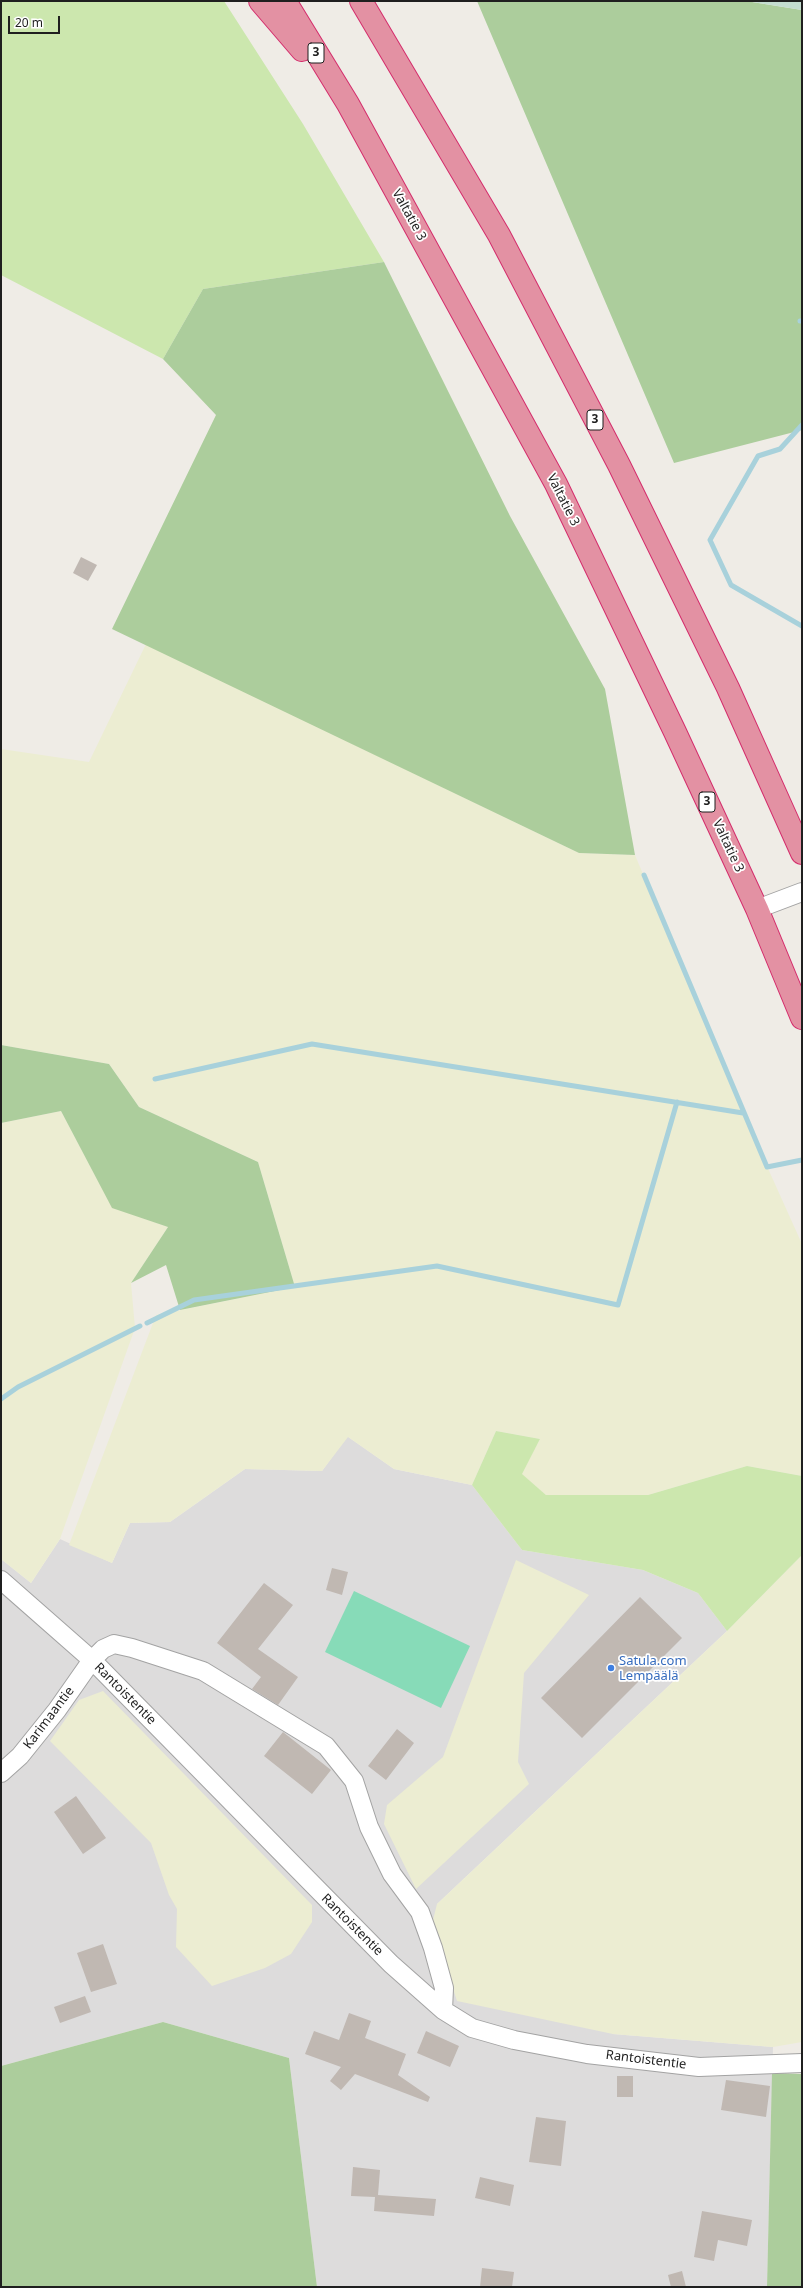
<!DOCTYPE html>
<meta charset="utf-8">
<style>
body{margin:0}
#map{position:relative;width:803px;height:2288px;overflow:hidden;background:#efece6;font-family:"Noto Sans",sans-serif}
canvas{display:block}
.frame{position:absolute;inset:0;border:2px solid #1f1f1f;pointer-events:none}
.scale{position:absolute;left:8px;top:16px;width:52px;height:18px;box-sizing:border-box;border:2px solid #1f1f1f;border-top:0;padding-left:5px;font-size:12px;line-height:14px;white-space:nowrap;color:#1f1f1f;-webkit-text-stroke:3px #fff;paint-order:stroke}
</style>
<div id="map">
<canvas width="803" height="2288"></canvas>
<div class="frame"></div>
<div class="scale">20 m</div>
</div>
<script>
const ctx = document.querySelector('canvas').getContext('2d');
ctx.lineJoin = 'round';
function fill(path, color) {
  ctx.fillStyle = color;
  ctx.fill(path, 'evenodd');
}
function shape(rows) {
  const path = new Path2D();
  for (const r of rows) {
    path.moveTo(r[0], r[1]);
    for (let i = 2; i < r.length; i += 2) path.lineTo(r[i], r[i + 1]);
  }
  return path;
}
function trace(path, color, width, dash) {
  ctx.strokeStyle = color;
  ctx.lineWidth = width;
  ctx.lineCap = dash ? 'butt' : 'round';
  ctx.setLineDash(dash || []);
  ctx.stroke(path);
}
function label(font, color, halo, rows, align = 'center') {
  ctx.font = font + ' "Noto Sans",sans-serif';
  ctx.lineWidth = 3.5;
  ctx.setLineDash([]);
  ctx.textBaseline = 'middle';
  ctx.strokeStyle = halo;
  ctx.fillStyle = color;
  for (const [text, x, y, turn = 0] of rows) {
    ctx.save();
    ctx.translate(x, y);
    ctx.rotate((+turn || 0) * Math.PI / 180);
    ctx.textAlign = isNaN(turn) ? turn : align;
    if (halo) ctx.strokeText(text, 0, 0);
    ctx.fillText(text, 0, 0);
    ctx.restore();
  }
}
const residential = shape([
 [347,1436,394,1469,472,1485,522,1550,643,1570,698,1593,727,1631,437,1904,613,2034,773,2047,767,2287,317,2287,289,2058,163,2022,1,2066,1,1559,31,1583,60,1539,112,1563,130,1523,170,1522,245,1469,322,1471]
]);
const farmland = shape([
 [146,644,579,853,635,855,743,1113,802,1244,802,1476,747,1466,648,1495,546,1495,521,1474,540,1439,496,1431,472,1485,394,1469,348,1437,322,1471,245,1469,170,1522,130,1523,112,1563,69,1545,156,1315,295,1287,258,1162,139,1107,109,1064,1,1045,1,749,89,762],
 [61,1111,112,1207,168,1227,131,1283,135,1328,60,1539,31,1583,1,1559,1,1123],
 [802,1555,802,2042,773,2047,613,2034,457,2001,432,1924,437,1904,727,1631],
 [516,1560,589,1595,524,1673,518,1762,529,1784,416,1889,384,1824,387,1805,443,1757],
 [103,1691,312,1905,312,1922,291,1954,265,1968,212,1986,176,1947,177,1909,169,1895,151,1843,50,1741,79,1700]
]);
const grass = shape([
 [1,1,224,1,303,124,384,262,203,289,163,359,1,275],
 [496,1431,540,1439,522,1474,546,1495,648,1495,747,1466,802,1476,802,1555,727,1631,698,1593,643,1570,522,1550,472,1485]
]);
const forest = shape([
 [477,1,746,1,802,10,802,430,674,463],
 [384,262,510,516,605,689,635,855,579,853,112,629,216,415,163,359,203,289],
 [1,1045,109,1064,139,1107,258,1162,295,1287,180,1310,166,1265,131,1283,168,1227,112,1208,61,1111,1,1123],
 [163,2022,289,2058,317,2287,1,2287,1,2066],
 [772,2073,802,2074,802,2287,767,2287]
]);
const wetland = shape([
 [746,1,802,1,802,10]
]);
const pitch = shape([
 [354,1591,470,1646,441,1708,325,1652]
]);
const stream = shape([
 [800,321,802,321],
 [802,425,780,449,758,456,710,540,731,585,802,626],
 [644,875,767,1167,802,1160],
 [155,1079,312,1044,743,1113],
 [147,1323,194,1300,437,1266,618,1305,677,1102],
 [1,1399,18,1387,140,1326]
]);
const building = shape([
 [81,557,97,565,88,581,73,573],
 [332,1568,348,1572,342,1595,326,1590],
 [264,1583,293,1605,258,1649,298,1677,278,1705,252,1689,261,1677,217,1643],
 [640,1597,682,1638,582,1738,541,1698],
 [397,1729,414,1743,386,1780,368,1766],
 [283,1732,331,1770,312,1794,264,1756],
 [76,1796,106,1838,83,1854,54,1812],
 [103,1944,117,1984,91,1992,77,1953],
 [85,1996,91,2012,60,2023,54,2007],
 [349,2013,371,2021,365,2038,406,2054,398,2075,430,2097,428,2102,355,2074,341,2090,330,2081,341,2067,305,2054,314,2031,339,2040],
 [426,2031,459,2046,450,2067,417,2053],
 [617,2076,633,2076,633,2097,617,2097],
 [726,2080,770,2086,766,2117,721,2110],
 [536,2117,566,2121,561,2166,529,2162],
 [353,2167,380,2170,378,2195,436,2199,434,2216,374,2211,375,2197,351,2196],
 [480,2177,514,2185,510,2206,475,2198],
 [702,2211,752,2220,747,2246,718,2240,714,2261,694,2257],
 [482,2268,514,2272,512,2287,480,2287],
 [682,2271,686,2287,671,2287,668,2275]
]);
const minor = shape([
 [757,909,802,892],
 [1,1580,92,1660,391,1964,443,2010,472,2028,514,2040,587,2054,699,2067,802,2063],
 [1,1773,20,1756,57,1710,92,1660,103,1649,114,1644,132,1648,203,1671,326,1746,354,1781,369,1827,392,1874,420,1912,433,1948,444,1988,443,2010]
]);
const highway = shape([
 [260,1,302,50],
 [285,1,348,104,556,484,675,732,757,909,802,1018],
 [361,1,499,235,619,465,728,688,802,853]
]);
const markers = [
 [611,1668,4,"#3f7fe0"]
];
const shields = [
 [316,53,16],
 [595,420,16],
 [707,802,16]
];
const shieldNames = [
 ["3",316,53],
 ["3",595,420],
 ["3",707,802]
];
const streetNames = [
 ["Valtatie 3",409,215,61],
 ["Valtatie 3",563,500,63],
 ["Valtatie 3",728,846,65],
 ["Rantoistentie",125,1694,45],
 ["Karimaantie",49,1718,-53],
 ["Rantoistentie",352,1925,45],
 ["Rantoistentie",646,2060,7]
];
const shopNames = [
 ["Satula.com",619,1661],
 ["Lempäälä",619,1676]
];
fill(residential, '#dddcdc');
fill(farmland, '#ecedd2');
fill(grass, '#cce7ae');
fill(forest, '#accd9c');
fill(wetland, '#c4ddd0');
fill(pitch, '#87dbb8');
trace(stream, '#a8d1db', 5);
fill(building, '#c0b8b2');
trace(minor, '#a3a3a3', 20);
trace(highway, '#d42d6c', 24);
trace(minor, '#fff', 18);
trace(highway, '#e391a3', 22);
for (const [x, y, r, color] of markers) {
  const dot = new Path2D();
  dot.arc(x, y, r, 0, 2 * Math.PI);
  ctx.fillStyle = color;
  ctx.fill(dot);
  trace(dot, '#fff', 1.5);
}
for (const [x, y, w] of shields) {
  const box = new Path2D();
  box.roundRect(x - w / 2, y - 10, w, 20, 3);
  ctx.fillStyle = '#fff';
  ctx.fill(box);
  trace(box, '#1f1f1f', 1);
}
label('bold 12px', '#1f1f1f', null, shieldNames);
label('13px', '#1f1f1f', '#fff', streetNames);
label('13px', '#366cbe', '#fff', shopNames, 'left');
</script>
